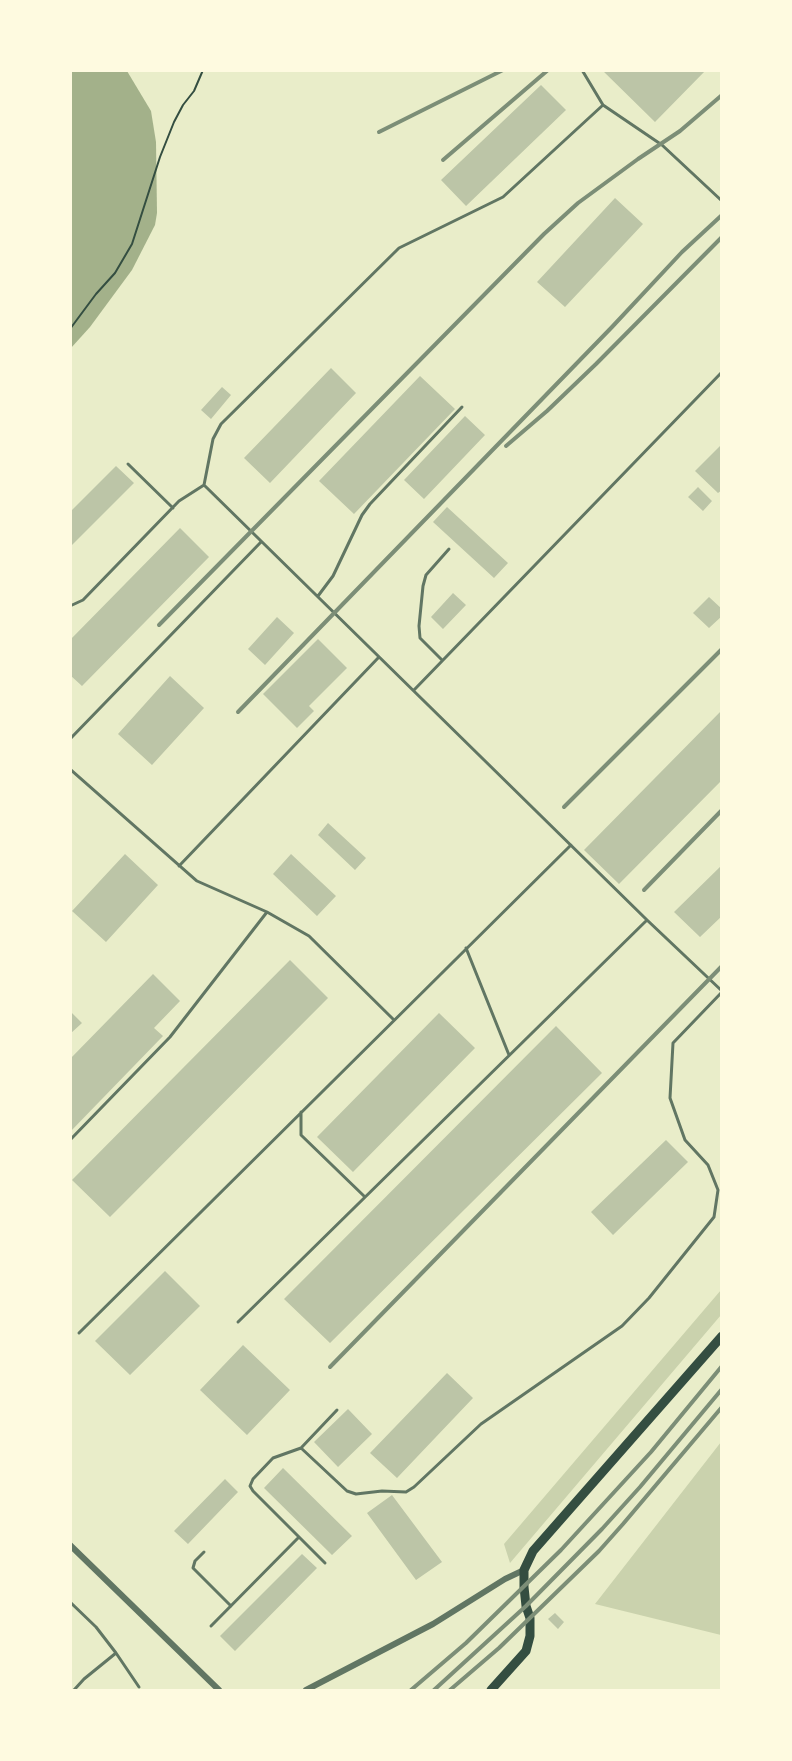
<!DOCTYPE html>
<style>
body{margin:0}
#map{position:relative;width:792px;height:1761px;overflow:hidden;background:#e9edc9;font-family:Overpass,sans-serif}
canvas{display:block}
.frame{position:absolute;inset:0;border:72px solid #fefae0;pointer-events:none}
</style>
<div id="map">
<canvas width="792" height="1761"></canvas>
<div class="frame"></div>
</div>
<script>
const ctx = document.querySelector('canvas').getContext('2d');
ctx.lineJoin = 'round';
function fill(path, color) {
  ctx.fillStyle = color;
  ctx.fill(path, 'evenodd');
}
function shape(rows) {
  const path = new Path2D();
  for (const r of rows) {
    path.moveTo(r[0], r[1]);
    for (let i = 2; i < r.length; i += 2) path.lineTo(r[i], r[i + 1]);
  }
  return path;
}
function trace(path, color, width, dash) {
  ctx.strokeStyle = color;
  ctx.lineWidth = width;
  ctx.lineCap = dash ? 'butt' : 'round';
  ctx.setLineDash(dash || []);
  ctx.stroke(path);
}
const green = shape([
 [721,1290,721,1315,510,1563,504,1544],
 [721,1442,721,1635,595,1604]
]);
const water = shape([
 [71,71,127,71,151,111,156,142,157,213,155,225,132,270,90,327,71,348]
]);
const building = shape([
 [602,70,706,70,655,122],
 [541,85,566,110,466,206,441,180],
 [615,198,643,224,565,307,537,282],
 [331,368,356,393,270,483,244,458],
 [420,376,455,409,354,514,319,481],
 [222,387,231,395,211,419,201,410],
 [465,416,485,435,424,499,404,480],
 [722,444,722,490,718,493,695,471],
 [116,466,134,483,72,545,70,543,70,512],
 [698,487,712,501,703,511,688,497],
 [447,507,508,563,494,578,433,522],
 [180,528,209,557,82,686,70,675,70,640],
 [453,593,466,605,443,629,431,617],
 [709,597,722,609,722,616,709,628,693,613],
 [277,617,294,633,265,665,248,649],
 [318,639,347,668,309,706,314,711,297,728,263,694],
 [170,676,204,708,152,765,118,734],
 [722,710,722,780,619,884,584,850],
 [328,823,366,858,355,870,318,835],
 [125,854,158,885,106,942,72,911],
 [291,854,336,896,317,916,273,874],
 [722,865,722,916,700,937,674,912],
 [290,960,328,998,110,1217,72,1180],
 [153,974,180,1001,154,1028,163,1036,70,1132,70,1059],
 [70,1011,82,1023,70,1034],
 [439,1013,475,1048,353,1172,317,1137],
 [556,1026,602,1073,330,1343,284,1299],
 [666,1140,688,1162,613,1235,591,1212],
 [165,1271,200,1306,130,1375,95,1341],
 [243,1345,290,1390,247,1435,200,1390],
 [447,1373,473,1398,397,1478,370,1453],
 [348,1409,372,1434,338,1467,314,1442],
 [283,1468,352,1536,332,1555,264,1488],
 [225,1479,238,1492,188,1544,174,1531],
 [392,1495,442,1562,416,1580,367,1513],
 [302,1554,317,1568,235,1651,220,1636],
 [555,1613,564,1622,558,1629,548,1619]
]);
const path = shape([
 [70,329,96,294,115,273,132,244,160,157,174,122,183,105,194,91,203,70]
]);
const service = shape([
 [582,70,603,105,662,145,722,201],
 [128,464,173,508],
 [204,485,647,920,722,991],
 [204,485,213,439,221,424,399,248,503,197,603,105],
 [318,596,333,576,362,515,370,504,462,407],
 [70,606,83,600,179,501,204,485],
 [442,660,420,638,419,626,423,586,426,575,449,549],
 [414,690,722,372],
 [70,739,261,542],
 [70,769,197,881,267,912,309,936,394,1020],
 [179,866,379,657],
 [466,948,509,1055],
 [301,1112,301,1135,365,1197],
 [70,1140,170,1037,267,912],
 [238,1322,647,920],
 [79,1333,571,845],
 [337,1410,301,1448,347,1491,356,1494,382,1491,406,1492,414,1487,481,1424,622,1326,649,1298,714,1217,718,1190,708,1165,685,1140,670,1098,673,1043,722,992],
 [301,1448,273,1458,253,1479,250,1486,253,1491,325,1563],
 [204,1552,195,1561,193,1568,231,1606],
 [70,1602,96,1627,116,1653,84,1679,74,1690],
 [211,1626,299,1537],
 [116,1653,139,1687]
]);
const minor = shape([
 [70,1545,219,1690],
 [306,1690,433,1624,505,1579,524,1570]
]);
const primary = shape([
 [491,1690,526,1651,530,1636,530,1618,526,1606,524,1587,524,1570,533,1551,722,1336]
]);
const rail = shape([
 [379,132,503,70],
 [443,160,548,70],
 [506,446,547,411,596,364,722,237],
 [159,625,544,234,578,203,638,159,680,131,722,95],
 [238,712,612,327,682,252,722,215],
 [564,807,722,649],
 [644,890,722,810],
 [330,1367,722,966],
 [411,1690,466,1643,561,1550,651,1452,722,1366],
 [434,1690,526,1606,602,1529,640,1487,722,1389],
 [450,1690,499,1648,599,1551,623,1524,722,1407]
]);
fill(green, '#cad2ad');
fill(water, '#a3b18a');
fill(building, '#bcc5a7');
trace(path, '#344e41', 2);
trace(service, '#617663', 3);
trace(minor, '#617663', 6);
trace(primary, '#344e41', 9);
trace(rail, '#7c8e77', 4);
</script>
